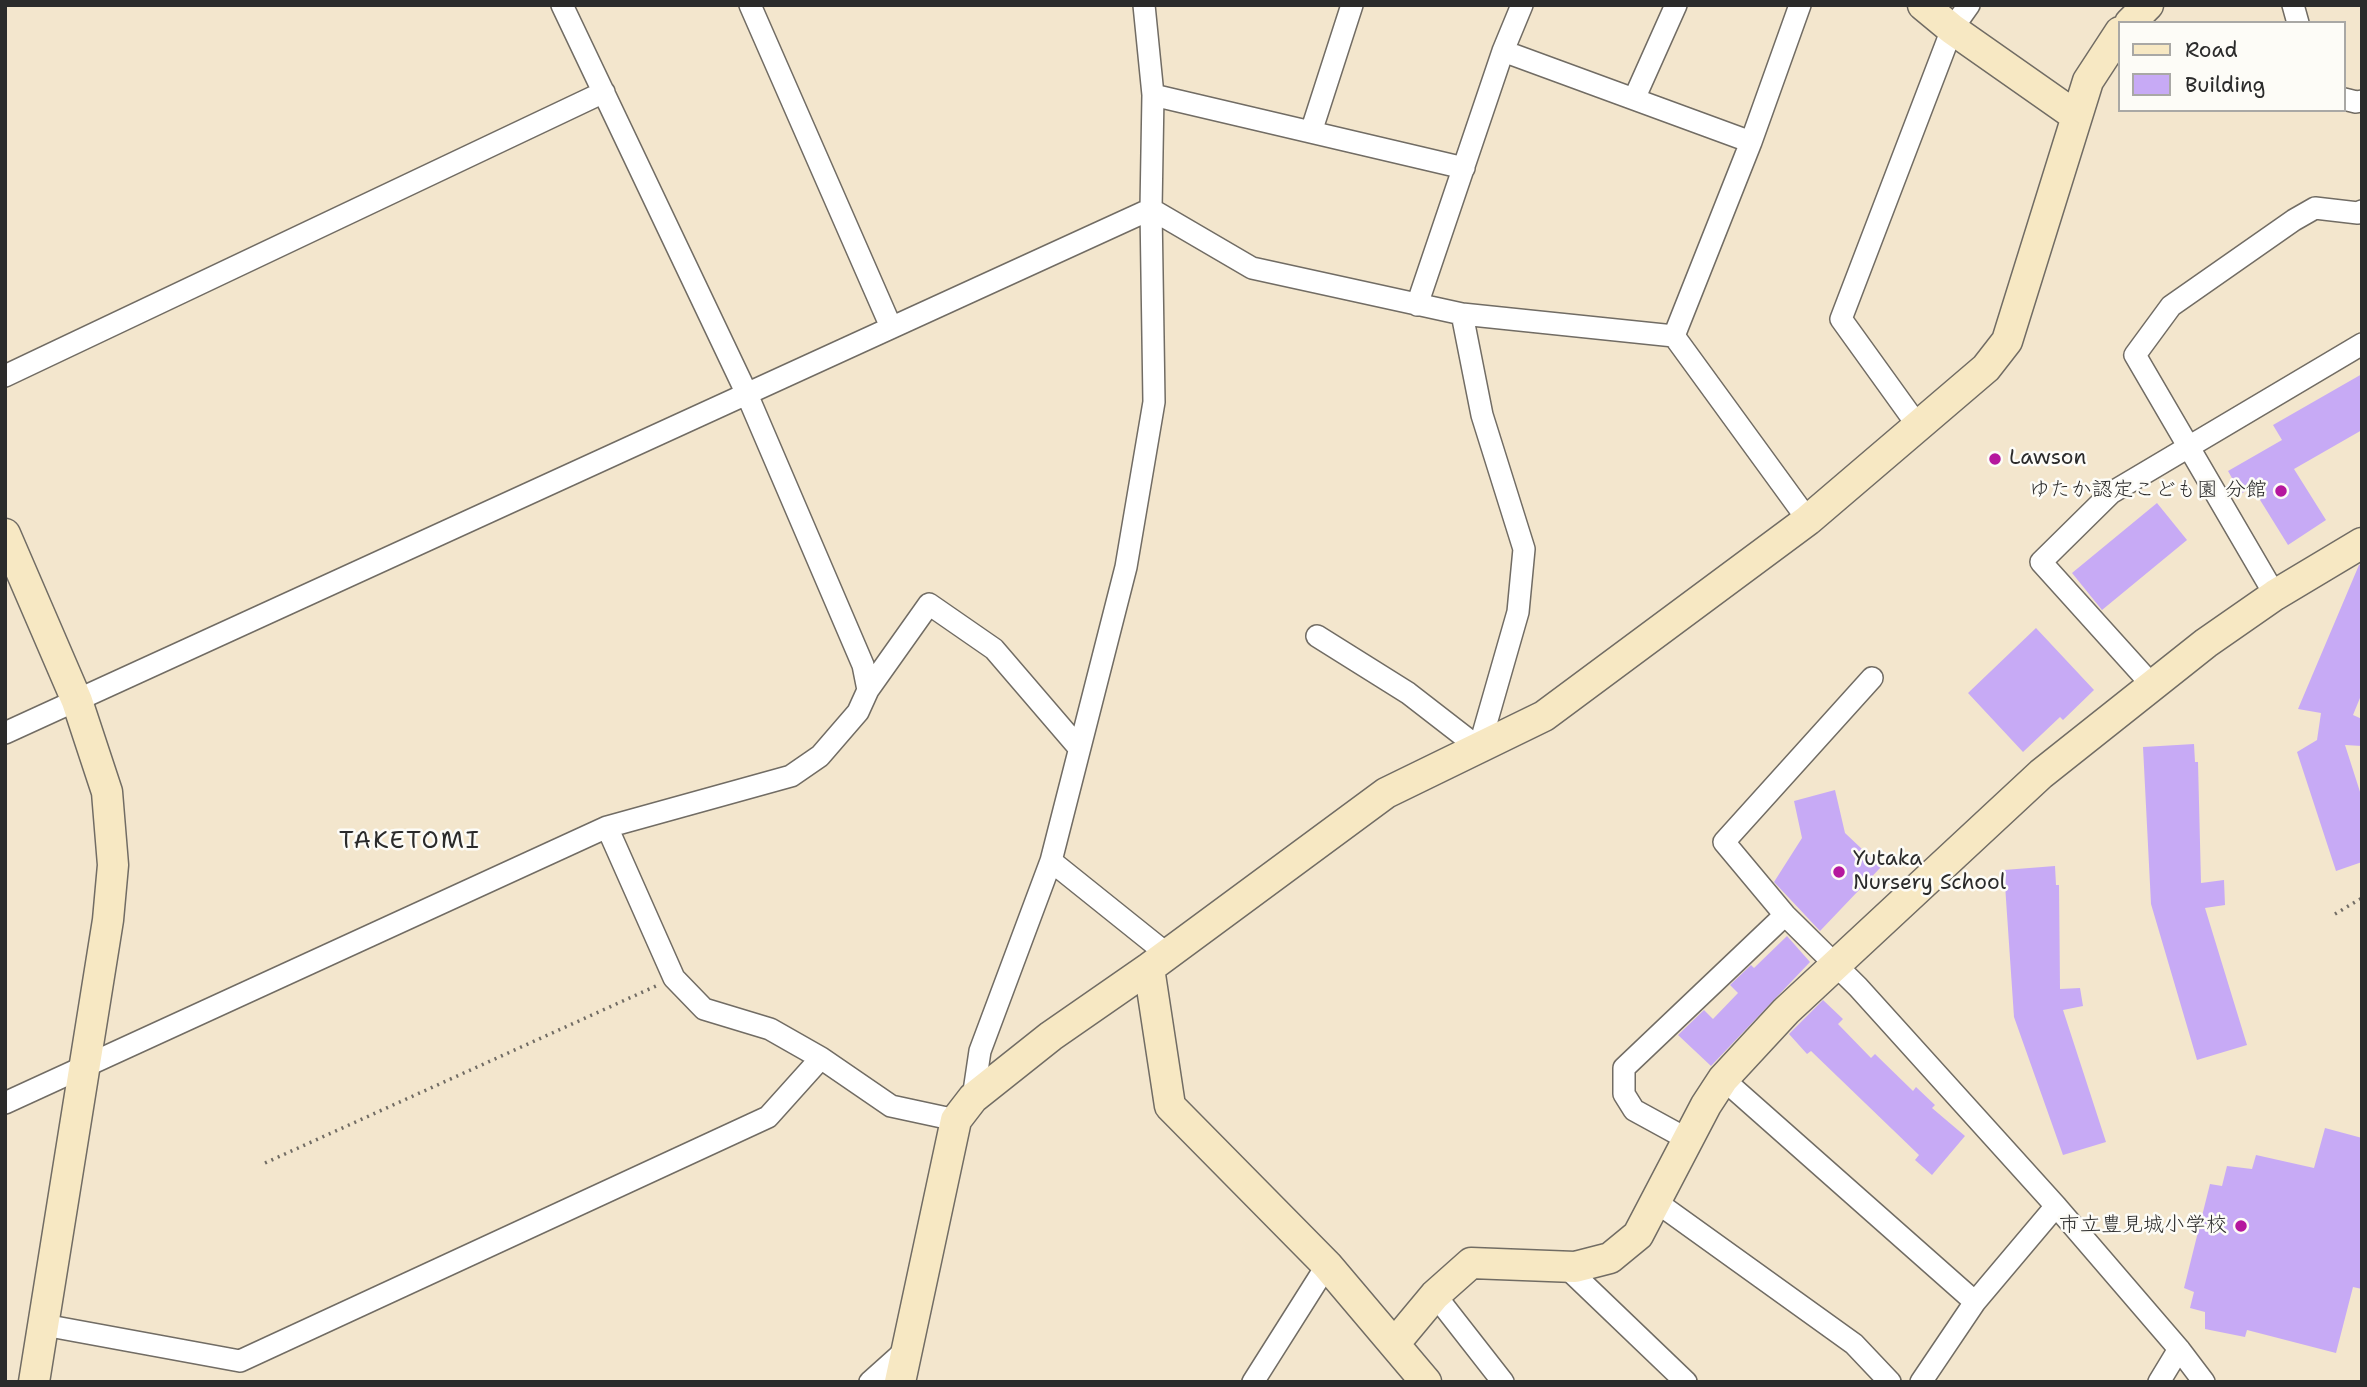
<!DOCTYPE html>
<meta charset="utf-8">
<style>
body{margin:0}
#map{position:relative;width:2367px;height:1387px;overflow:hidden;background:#f3e6cd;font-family:"Shantell Sans",sans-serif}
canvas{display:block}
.frame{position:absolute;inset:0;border:7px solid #2b2b2b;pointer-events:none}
.legend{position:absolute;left:2118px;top:21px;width:228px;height:91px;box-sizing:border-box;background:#fdfcf7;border:2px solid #a9a8a5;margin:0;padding:9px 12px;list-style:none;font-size:21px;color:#2b2b2b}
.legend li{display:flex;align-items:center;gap:14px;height:35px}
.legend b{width:35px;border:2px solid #a9a8a5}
</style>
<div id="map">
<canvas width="2367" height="1387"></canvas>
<div class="frame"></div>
<ul class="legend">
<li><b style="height:9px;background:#f7e8c3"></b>Road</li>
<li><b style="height:19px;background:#c7aaf5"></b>Building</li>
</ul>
</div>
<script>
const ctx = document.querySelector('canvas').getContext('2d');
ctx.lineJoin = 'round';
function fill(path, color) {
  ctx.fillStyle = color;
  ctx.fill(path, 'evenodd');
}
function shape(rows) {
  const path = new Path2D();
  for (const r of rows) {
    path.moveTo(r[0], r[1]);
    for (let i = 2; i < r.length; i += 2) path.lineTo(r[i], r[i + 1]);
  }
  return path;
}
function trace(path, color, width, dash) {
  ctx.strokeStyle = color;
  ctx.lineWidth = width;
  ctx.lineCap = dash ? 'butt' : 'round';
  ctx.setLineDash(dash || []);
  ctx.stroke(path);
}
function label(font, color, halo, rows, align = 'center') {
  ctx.font = font + ' "Shantell Sans","Klee One",sans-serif';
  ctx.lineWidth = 5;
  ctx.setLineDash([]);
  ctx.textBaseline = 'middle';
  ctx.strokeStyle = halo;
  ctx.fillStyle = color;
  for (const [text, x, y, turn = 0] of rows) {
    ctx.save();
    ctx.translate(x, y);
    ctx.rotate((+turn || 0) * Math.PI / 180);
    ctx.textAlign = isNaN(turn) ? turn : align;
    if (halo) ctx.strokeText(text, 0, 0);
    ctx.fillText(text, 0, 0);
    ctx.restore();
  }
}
const building = shape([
 [2362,374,2362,430,2294,469,2326,520,2288,545,2252,487,2241,494,2228,471,2282,440,2273,425],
 [2157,503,2187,540,2102,610,2072,573],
 [2362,564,2362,693,2353,715,2362,719,2362,746,2345,745,2362,798,2362,862,2336,871,2297,752,2317,740,2321,713,2298,709,2359,565],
 [2036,628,2094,690,2063,720,2060,717,2023,752,1968,693],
 [2194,744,2195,762,2198,762,2201,883,2224,880,2225,905,2205,908,2247,1045,2197,1060,2151,904,2143,747],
 [1835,790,1845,833,1881,867,1820,931,1774,882,1802,838,1794,801],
 [2055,866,2056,885,2059,885,2060,989,2080,988,2083,1006,2063,1010,2106,1142,2063,1155,2014,1017,2004,870],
 [1787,936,1810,962,1711,1066,1678,1035,1704,1010,1713,1019,1738,993,1730,985,1751,965,1754,968],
 [1823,1000,1843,1019,1838,1024,1871,1058,1875,1054,1913,1091,1916,1087,1935,1105,1932,1108,1965,1136,1932,1175,1915,1160,1919,1155,1811,1051,1807,1054,1789,1034],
 [2325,1128,2362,1138,2362,1289,2353,1287,2336,1353,2247,1330,2245,1337,2205,1329,2205,1312,2190,1308,2194,1292,2184,1288,2210,1184,2222,1186,2227,1166,2252,1169,2256,1155,2314,1168]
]);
const path = shape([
 [2335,914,2362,898],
 [265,1163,656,986]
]);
const street = shape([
 [750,5,891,327],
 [2293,5,2298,23],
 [1503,51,1751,142],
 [1153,95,1464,168],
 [1634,99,1676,5],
 [2344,99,2356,102,2362,101],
 [1311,132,1352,5],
 [1151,209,1252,268,1462,314,1674,336,1808,520],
 [1417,305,1503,51,1522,5],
 [1674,336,1751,142,1800,5],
 [5,376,604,92],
 [1918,426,1841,319,1952,29,1969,5],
 [2275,595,2135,355,2171,306,2294,220,2315,208,2358,213,2362,211],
 [1317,636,1408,693,1479,748,1518,612,1524,549,1482,415,1462,314],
 [1872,678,1724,842,1785,915,1858,987,2056,1206,2179,1349,2204,1382],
 [2152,685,2041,562,2111,493,2362,344],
 [868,690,929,604,994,649,1079,748],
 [5,733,1151,209],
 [607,827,674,978,704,1009,770,1029,821,1058,891,1106,956,1120],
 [1051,861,1167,954],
 [1723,1079,1975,1302],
 [973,1098,980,1051,1051,861,1126,567,1154,402,1151,209,1153,95,1144,5],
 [5,1103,607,827,791,776,820,756,858,712,868,690,863,665,746,392,562,5],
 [1687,1139,1634,1110,1624,1094,1624,1068,1785,915],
 [1655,1201,1854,1344,1890,1382],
 [1566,1267,1686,1382],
 [1435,1295,1503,1382],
 [44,1325,240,1361,768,1117,821,1058],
 [870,1382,908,1348],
 [1253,1382,1327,1265],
 [1921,1382,1975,1302,2056,1206],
 [2159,1382,2179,1349]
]);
const secondary = shape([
 [1923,5,1952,29,2076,116],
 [2130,23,2148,5],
 [5,534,77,701,107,792,113,865,108,920,34,1382],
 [1149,968,1170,1106,1327,1265,1426,1382],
 [1395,1343,1435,1295,1471,1263,1575,1267,1610,1258,1638,1235,1706,1105,1723,1079,1786,1011,2041,774,2206,643,2275,595,2362,543],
 [900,1382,956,1120,973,1098,1051,1036,1149,968,1386,793,1544,716,1808,520,1986,368,2007,341,2088,81,2120,32]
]);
const markers = [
 [1995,459,7,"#b5179e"],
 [2281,491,7,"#b5179e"],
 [1839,872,7,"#b5179e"],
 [2241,1226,7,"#b5179e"]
];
const poiNames = [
 ["Lawson",2009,459],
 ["ゆたか認定こども園 分館",2267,491,"right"],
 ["Yutaka",1853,860],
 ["Nursery School",1853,884],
 ["市立豊見城小学校",2227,1226,"right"]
];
const quarterNames = [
 ["TAKETOMI",410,842]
];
fill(building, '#c7aaf5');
trace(street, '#716c64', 24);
trace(secondary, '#716c64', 33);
trace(path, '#716c64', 3.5, [2, 5]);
trace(street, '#fff', 21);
trace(secondary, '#f7e8c3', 30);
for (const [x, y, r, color] of markers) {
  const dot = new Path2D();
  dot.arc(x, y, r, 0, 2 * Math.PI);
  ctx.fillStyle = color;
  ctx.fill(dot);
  trace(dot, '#fdfcf7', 2.5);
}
label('21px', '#2b2b2b', '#fdfcf7', poiNames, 'left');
ctx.letterSpacing = '2px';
label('24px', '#2b2b2b', '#fdfcf7', quarterNames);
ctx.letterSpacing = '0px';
</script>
